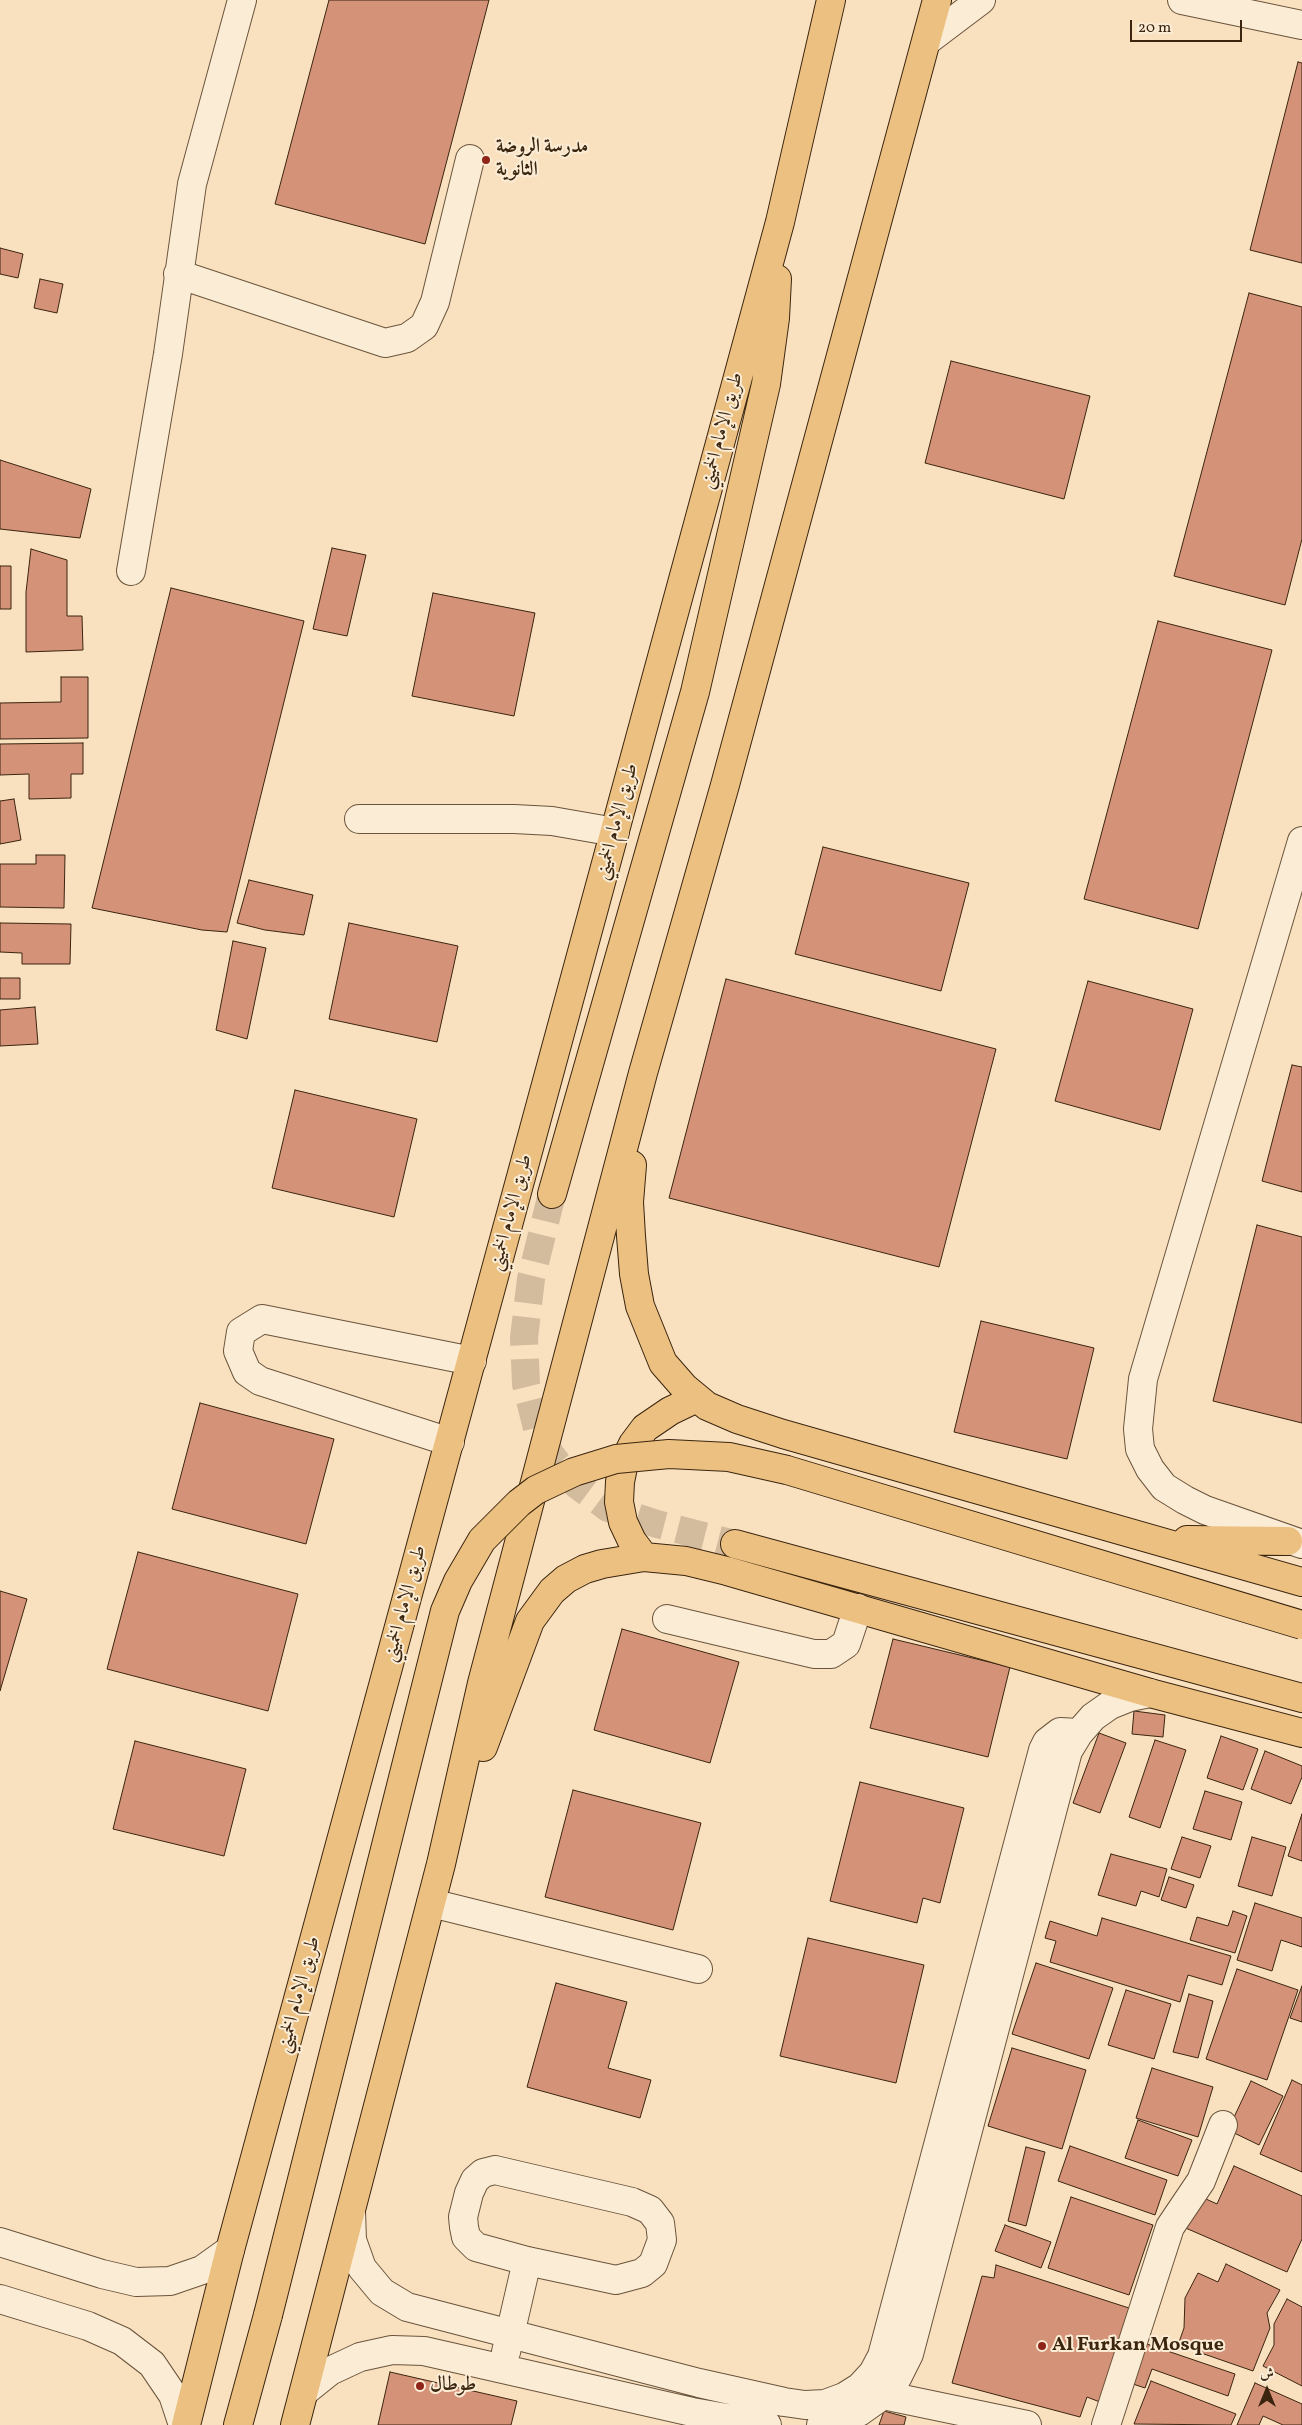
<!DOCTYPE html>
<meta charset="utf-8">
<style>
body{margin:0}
#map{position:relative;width:1302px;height:2425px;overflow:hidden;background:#f9e1c0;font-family:Vollkorn,Amiri,serif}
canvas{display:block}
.north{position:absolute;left:1242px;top:2365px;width:50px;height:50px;-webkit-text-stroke:4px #fbecd6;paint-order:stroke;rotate:0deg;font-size:14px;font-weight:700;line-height:20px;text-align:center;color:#3b250f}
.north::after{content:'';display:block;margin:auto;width:18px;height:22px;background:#3b250f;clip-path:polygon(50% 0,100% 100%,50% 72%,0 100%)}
.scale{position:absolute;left:1130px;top:20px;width:112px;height:22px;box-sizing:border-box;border:2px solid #3b250f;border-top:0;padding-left:6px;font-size:15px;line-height:18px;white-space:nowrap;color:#3b250f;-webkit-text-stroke:4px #fbecd6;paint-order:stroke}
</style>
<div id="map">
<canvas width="1302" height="2425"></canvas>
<div class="north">ش</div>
<div class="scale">20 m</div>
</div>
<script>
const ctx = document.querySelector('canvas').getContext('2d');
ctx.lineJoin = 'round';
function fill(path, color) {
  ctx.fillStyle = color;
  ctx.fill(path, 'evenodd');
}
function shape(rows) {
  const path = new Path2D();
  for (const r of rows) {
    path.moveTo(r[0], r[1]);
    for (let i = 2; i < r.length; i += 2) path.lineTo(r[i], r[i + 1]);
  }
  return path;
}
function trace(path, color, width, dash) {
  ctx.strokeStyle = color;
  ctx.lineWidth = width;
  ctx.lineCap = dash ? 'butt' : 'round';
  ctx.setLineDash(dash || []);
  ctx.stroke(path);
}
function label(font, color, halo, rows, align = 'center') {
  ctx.font = font + ' Vollkorn,Amiri,serif';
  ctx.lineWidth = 4;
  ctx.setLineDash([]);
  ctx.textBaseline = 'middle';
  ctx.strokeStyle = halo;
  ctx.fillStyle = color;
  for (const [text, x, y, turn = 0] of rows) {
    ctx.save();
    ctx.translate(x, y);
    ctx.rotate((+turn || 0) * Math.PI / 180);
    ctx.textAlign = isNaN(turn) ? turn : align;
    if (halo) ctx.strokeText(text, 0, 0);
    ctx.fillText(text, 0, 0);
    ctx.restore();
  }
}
const building = shape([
 [329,0,489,0,425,244,275,204,329,0],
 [1298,62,1302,63,1302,263,1250,250,1298,62],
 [0,248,23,254,18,278,0,274,0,248],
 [40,279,63,284,57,313,34,308,40,279],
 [1249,293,1302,307,1302,539,1285,605,1174,576,1249,293],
 [951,361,1090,396,1064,499,925,463,951,361],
 [0,460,91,489,80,538,0,529,0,460],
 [332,548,366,555,347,636,313,629,332,548],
 [31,549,67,560,67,616,82,616,83,650,26,652,26,592,31,549],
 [0,566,11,566,11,609,0,609,0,566],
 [171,588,304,621,227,932,202,930,92,908,171,588],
 [433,593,535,613,514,716,412,696,433,593],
 [1158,621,1272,650,1198,929,1084,899,1158,621],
 [61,677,88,677,88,738,0,739,0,703,61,702,61,677],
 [83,743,83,774,71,774,71,798,29,799,29,774,0,775,0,744,83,743],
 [14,799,21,840,0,844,0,801,14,799],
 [823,847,969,883,941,991,795,954,823,847],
 [36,855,65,855,64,908,0,907,0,864,36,864,36,855],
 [249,880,313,895,304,935,265,930,237,923,249,880],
 [0,923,71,924,70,964,22,964,22,953,0,952,0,923],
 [349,923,458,946,437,1042,329,1019,349,923],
 [233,941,266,948,247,1039,216,1030,233,941],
 [0,978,20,978,20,999,0,999,0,978],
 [726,979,996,1049,939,1267,669,1198,726,979],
 [1088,981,1193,1009,1160,1130,1055,1101,1088,981],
 [35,1007,38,1044,0,1046,0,1010,35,1007],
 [1292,1065,1302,1067,1302,1192,1262,1181,1292,1065],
 [295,1090,417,1119,394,1217,272,1188,295,1090],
 [1257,1225,1302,1237,1302,1423,1213,1401,1257,1225],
 [981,1321,1094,1348,1067,1459,954,1432,981,1321],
 [200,1403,334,1439,306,1544,172,1509,200,1403],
 [138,1552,298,1594,268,1711,107,1669,138,1552],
 [0,1591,27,1599,0,1691,0,1591],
 [622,1629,739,1662,710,1763,594,1730,622,1629],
 [893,1639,1010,1667,988,1757,870,1728,893,1639],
 [1134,1711,1165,1715,1163,1737,1132,1734,1134,1711],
 [1099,1733,1126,1743,1100,1813,1073,1803,1099,1733],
 [1221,1736,1258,1749,1243,1790,1207,1778,1221,1736],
 [1155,1740,1186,1750,1160,1828,1129,1817,1155,1740],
 [135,1741,246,1769,224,1856,113,1829,135,1741],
 [1265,1751,1302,1766,1302,1777,1291,1804,1251,1789,1265,1751],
 [860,1782,964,1808,940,1903,923,1898,917,1923,830,1901,860,1782],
 [573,1790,701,1823,673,1930,545,1897,573,1790],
 [1205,1791,1242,1802,1231,1840,1193,1829,1205,1791],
 [1302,1814,1302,1861,1288,1856,1302,1814],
 [1182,1837,1211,1846,1200,1878,1171,1869,1182,1837],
 [1252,1837,1286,1847,1272,1896,1238,1886,1252,1837],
 [1111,1854,1167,1869,1159,1897,1141,1891,1136,1906,1098,1895,1111,1854],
 [1169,1877,1194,1885,1186,1908,1161,1900,1169,1877],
 [1255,1903,1302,1918,1302,1947,1281,1940,1272,1971,1237,1960,1255,1903],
 [1233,1911,1247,1916,1235,1953,1190,1940,1197,1917,1228,1926,1233,1911],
 [1102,1918,1231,1956,1222,1985,1188,1975,1180,2002,1050,1962,1056,1941,1045,1938,1050,1921,1097,1936,1102,1918],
 [808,1938,924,1965,896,2083,780,2056,808,1938],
 [1036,1963,1113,1988,1089,2059,1012,2034,1036,1963],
 [1237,1969,1298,1990,1267,2080,1206,2059,1237,1969],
 [556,1983,627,2002,608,2068,651,2080,640,2118,527,2087,556,1983],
 [1302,1986,1302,2022,1290,2018,1302,1986],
 [1126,1990,1171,2004,1154,2059,1108,2045,1126,1990],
 [1189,1994,1213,2001,1198,2058,1173,2052,1189,1994],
 [1012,2048,1086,2070,1062,2149,988,2126,1012,2048],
 [1152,2068,1213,2087,1198,2137,1136,2118,1152,2068],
 [1292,2080,1302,2085,1302,2172,1260,2154,1292,2080],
 [1251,2081,1283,2096,1259,2145,1228,2130,1251,2081],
 [1138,2120,1192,2140,1178,2176,1125,2158,1138,2120],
 [1070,2146,1167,2180,1155,2215,1058,2181,1070,2146],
 [1026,2147,1045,2152,1026,2226,1008,2221,1026,2147],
 [1234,2166,1302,2196,1302,2239,1287,2272,1181,2226,1195,2194,1217,2204,1234,2166],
 [1071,2197,1153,2225,1129,2295,1048,2268,1071,2197],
 [1005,2225,1051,2242,1041,2268,995,2251,1005,2225],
 [1226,2264,1280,2290,1267,2313,1270,2328,1253,2371,1178,2345,1184,2328,1185,2298,1198,2273,1218,2282,1226,2264],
 [996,2265,1132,2309,1105,2404,1087,2397,1080,2417,952,2383,982,2276,994,2278,996,2265],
 [1287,2299,1302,2307,1302,2386,1263,2366,1274,2345,1274,2324,1287,2299],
 [1144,2343,1235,2374,1228,2396,1152,2369,1145,2388,1130,2383,1144,2343],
 [390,2372,517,2401,511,2425,378,2425,390,2372],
 [1151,2381,1236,2414,1231,2425,1134,2424,1151,2381],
 [1255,2383,1302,2404,1302,2425,1283,2425,1263,2416,1259,2425,1237,2425,1255,2383],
 [884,2411,906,2417,904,2425,879,2425,884,2411]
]);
const highwayTunnel = shape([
 [552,1194,531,1279,524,1338,526,1384,538,1432,551,1455,563,1470,577,1485,608,1508,657,1524,735,1544]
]);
const minor = shape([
 [1182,0,1302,25],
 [928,40,981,0],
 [178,274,385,343,407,338,424,326,435,302,470,159],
 [131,571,168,354,192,184,242,0],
 [359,819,514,819,552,821,615,832],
 [1302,841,1143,1379,1138,1429,1140,1449,1150,1469,1164,1487,1185,1500,1205,1510,1302,1544],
 [450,1442,260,1381,247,1372,238,1351,241,1332,262,1319,472,1361],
 [667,1619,814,1654,831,1654,846,1644,858,1608],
 [431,1903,698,1969],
 [495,2170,632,2202,650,2210,660,2223,662,2240,653,2264,642,2273,616,2280,527,2261,476,2247,466,2237,464,2227,463,2217,469,2193,475,2180,483,2173,495,2170],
 [351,2211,352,2240,362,2268,382,2292,407,2307,699,2383,784,2402,805,2405,825,2404,844,2397,860,2387,873,2373,882,2356,1043,1750,1047,1742,1060,1732,1079,1733],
 [0,2242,102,2274,136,2282,170,2281,202,2270,230,2250],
 [0,2299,88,2326,122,2341,152,2364,173,2395,183,2425],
 [506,2352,527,2261],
 [869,2390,883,2395,1027,2425],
 [305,2391,330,2371,360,2357,392,2350,424,2351,692,2412,767,2425],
 [821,2425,832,2423,859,2412,883,2395,897,2378,909,2354,1068,1751,1079,1733,1093,1717,1110,1705,1130,1697,1150,1693],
 [1106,2425,1170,2227,1201,2181,1223,2125]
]);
const highway = shape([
 [632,1165,629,1202,631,1236,634,1274,640,1306,663,1363,684,1387,707,1406,737,1419,783,1434,1302,1582],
 [552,1194,695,692,766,384,775,318,777,279],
 [1187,1540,1288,1541],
 [735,1544,1302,1698],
 [644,1557,632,1541,623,1522,619,1502,620,1482,624,1462,633,1444,645,1428,670,1411,697,1398],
 [483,1747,530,1621,552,1591,566,1579,585,1569,602,1564,644,1557,686,1561,727,1571,1150,1693,1302,1733],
 [186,2425,230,2250,780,222,831,0],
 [238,2425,268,2315],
 [295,2425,441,1864,482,1683,643,1073,725,785,937,0]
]);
const highwayBridge = shape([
 [268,2315,445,1611,458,1581,482,1540,519,1503,536,1490,574,1472,616,1459,669,1454,729,1457,787,1470,1302,1625]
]);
const markers = [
 [486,160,5,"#8f2418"],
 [1042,2346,5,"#8f2418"],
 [420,2386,5,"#8f2418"]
];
const poiNames = [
 ["مدرسة الروضة",496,148],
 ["الثانوية",496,171],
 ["Al Furkan Mosque",1052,2346],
 ["طوطال",430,2386]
];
const streetNames = [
 ["طريق الإمام الخميني",723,431,-75],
 ["طريق الإمام الخميني",618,822,-75],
 ["طريق الإمام الخميني",512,1213,-75],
 ["طريق الإمام الخميني",406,1604,-75],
 ["طريق الإمام الخميني",300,1995,-75]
];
fill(building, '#d49278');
trace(building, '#3b250f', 1);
trace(highwayTunnel, '#d3bb9d', 28, [28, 14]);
trace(minor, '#6a543b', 30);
trace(highway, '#3b250f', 30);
trace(minor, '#fbecd6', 28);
trace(highway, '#ecc080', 28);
trace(highwayBridge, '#3b250f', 30, []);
trace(highwayBridge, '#ecc080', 28);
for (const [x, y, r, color] of markers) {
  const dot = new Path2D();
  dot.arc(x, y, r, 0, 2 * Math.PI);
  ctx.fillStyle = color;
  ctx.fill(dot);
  trace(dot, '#fbecd6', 2);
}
label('bold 20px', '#3b250f', '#fbecd6', poiNames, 'left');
label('20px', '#3b250f', '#fbecd6', streetNames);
</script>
